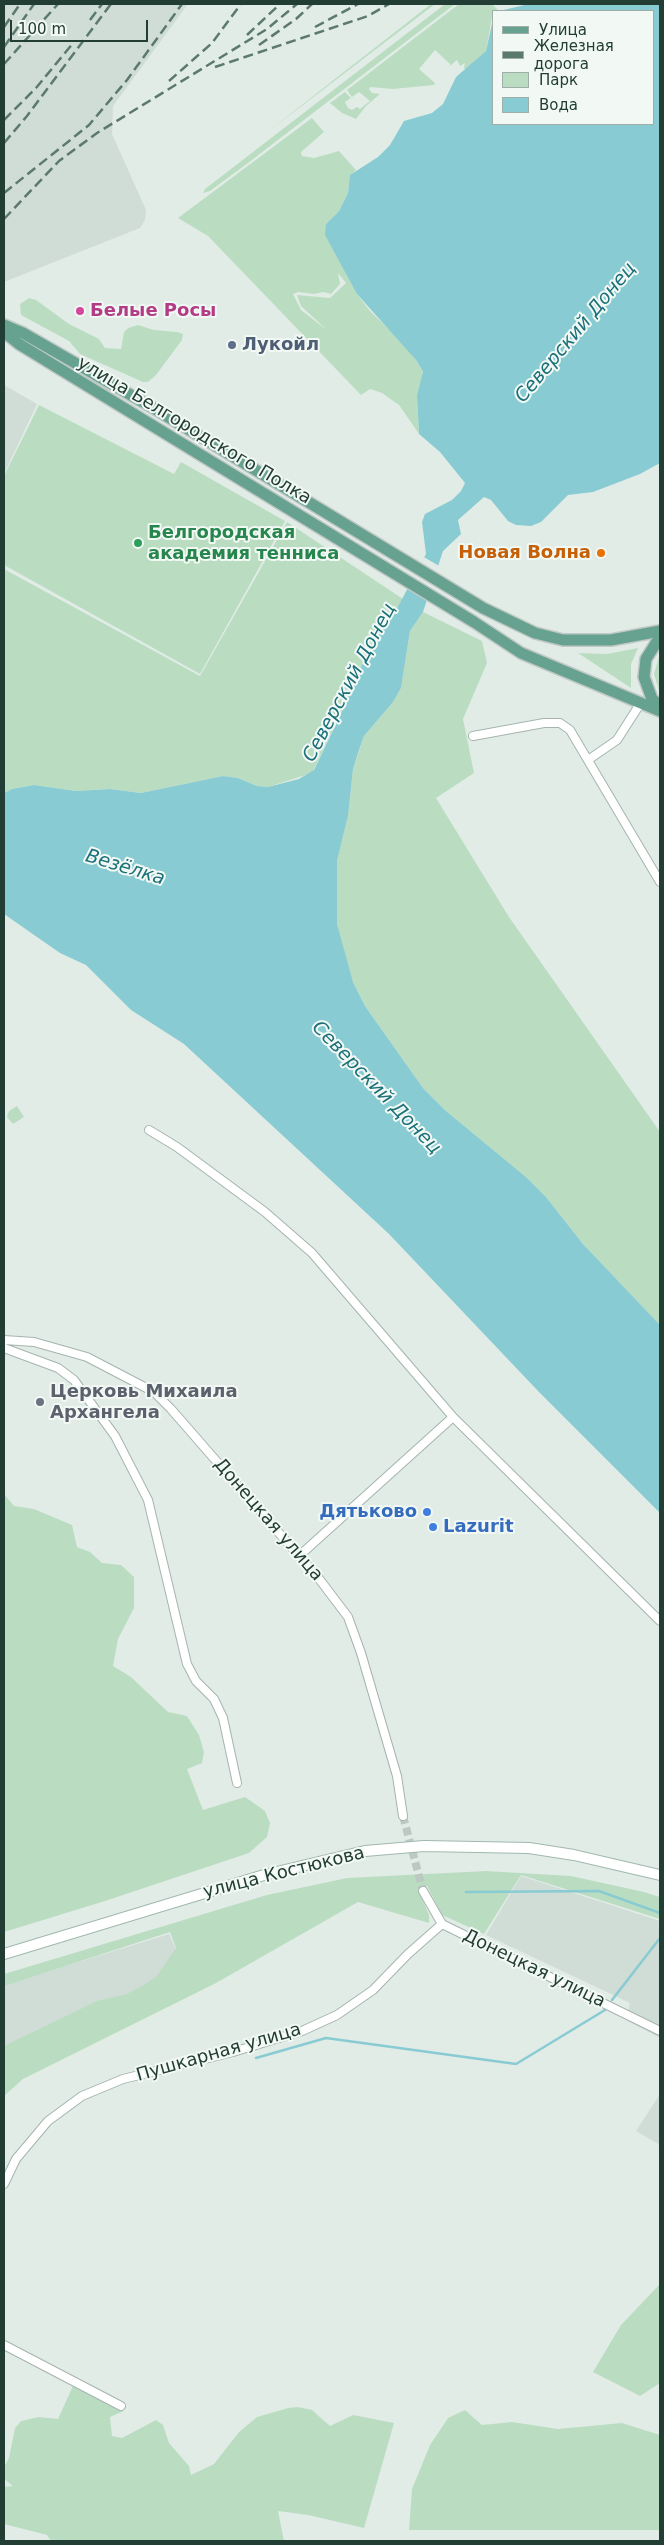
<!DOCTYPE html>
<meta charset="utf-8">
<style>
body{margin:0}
#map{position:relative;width:664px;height:2545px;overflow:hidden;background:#e2ece7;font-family:"DejaVu Sans",sans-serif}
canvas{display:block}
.frame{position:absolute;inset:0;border:5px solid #223d34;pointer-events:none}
.legend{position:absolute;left:492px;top:10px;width:162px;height:115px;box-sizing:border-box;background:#f2f9f5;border:1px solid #9faea8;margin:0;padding:6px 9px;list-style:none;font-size:15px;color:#223d34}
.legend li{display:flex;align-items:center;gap:10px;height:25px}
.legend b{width:25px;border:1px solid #9faea8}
.scale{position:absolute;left:10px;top:20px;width:138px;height:22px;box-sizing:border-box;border:2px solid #223d34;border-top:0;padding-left:6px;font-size:15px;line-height:18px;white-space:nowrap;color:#223d34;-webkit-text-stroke:4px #f2f9f5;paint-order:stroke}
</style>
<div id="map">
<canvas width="664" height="2545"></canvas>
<div class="frame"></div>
<ul class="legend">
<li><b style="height:6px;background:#66a28f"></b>Улица</li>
<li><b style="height:6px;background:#5c796f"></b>Железная дорога</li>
<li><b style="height:14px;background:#baddc2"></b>Парк</li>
<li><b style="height:14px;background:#89cbd2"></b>Вода</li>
</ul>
<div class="scale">100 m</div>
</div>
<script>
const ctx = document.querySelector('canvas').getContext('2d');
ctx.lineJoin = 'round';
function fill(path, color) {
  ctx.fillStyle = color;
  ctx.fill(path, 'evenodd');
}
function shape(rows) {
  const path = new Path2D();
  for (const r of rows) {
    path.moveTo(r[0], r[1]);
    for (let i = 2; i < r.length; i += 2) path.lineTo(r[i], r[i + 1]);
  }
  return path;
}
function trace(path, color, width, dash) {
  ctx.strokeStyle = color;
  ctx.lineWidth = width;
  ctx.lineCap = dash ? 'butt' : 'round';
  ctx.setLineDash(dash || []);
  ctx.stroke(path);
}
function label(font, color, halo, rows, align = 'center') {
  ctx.font = font + ' "DejaVu Sans",sans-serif';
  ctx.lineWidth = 4;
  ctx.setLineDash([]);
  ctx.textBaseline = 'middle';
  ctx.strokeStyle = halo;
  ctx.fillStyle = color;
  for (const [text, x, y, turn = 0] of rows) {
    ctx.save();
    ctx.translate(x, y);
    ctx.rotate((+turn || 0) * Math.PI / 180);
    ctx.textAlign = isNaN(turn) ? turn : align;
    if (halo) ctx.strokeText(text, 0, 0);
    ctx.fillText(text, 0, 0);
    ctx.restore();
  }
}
const built = shape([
 [4,4,188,4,113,106,112,134,146,210,145,220,140,228,4,282],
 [4,385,37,404,4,474],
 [521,1876,660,1921,660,2038,626,2020,630,2003,486,1935],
 [169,1934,177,1952,166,1978,4,2055,4,1985],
 [660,2094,660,2145,636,2131]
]);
const green = shape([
 [431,4,435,4,265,134,340,75],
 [445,4,455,4,248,163,210,191,203,193,205,189],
 [459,4,492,4,499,11,493,11,486,51,466,70,464,68,465,63,460,66,457,60,450,66,450,64,435,50,419,69,435,83,434,85,393,89,370,87,369,89,372,93,380,94,366,106,356,119,342,113,330,103,345,92,351,98,345,102,348,108,352,110,357,107,360,109,370,101,359,92,352,97,347,90],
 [312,118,324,132,301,152,302,156,314,158,339,151,356,170,350,176,348,193,339,211,326,224,357,294,370,311,401,341,416,360,423,373,417,395,419,434,399,405,382,393,370,389,361,395,208,236,178,218],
 [338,273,346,283,330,298,297,295,301,306,327,330,301,310,293,294,298,292,314,294,323,292,331,294,340,284],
 [29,298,36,300,69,324,99,339,105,348,121,349,124,332,128,328,138,325,154,330,177,332,183,334,182,340,156,375,148,382,143,382,80,354,69,341,21,315,20,304],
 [39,405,174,474,181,462,285,521,200,674,4,565,4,476],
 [287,522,403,599,367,652,350,695,312,773,268,787,257,786,238,778,223,776,141,793,110,789,76,791,34,785,12,789,4,793,4,569,200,676],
 [423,612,482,641,487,663,463,719,474,773,436,798,509,917,660,1132,660,1325,583,1244,546,1197,526,1177,446,1111,423,1088,365,1006,353,982,344,956,337,924,337,861,348,816,353,769,364,736,393,702,401,688,410,631],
 [638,648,631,664,631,688,578,653,607,654],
 [660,654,660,693,654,674],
 [17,1106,24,1117,13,1124,7,1117,9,1111],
 [4,1494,14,1506,34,1509,72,1525,77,1547,90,1552,102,1563,121,1565,134,1577,134,1608,118,1639,113,1666,131,1677,168,1712,187,1716,199,1735,204,1752,202,1763,187,1769,203,1810,245,1797,265,1811,270,1823,267,1837,249,1853,105,1901,4,1932],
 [486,1871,571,1876,644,1892,660,1897,660,1919,521,1875,484,1934,442,1915,427,1886,418,1889,429,1915,429,1923,358,1902,216,1983,23,2079,4,2096,4,2046,97,2001,127,1994,144,1985,157,1976,176,1948,170,1932,4,1986,4,1974,267,1895,347,1878],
 [660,2284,660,2383,640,2396,593,2372,621,2325],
 [73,2386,124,2411,110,2417,112,2436,122,2438,156,2420,163,2425,169,2443,189,2466,191,2475,214,2464,239,2432,257,2417,288,2408,298,2407,312,2410,330,2426,353,2415,394,2423,364,2528,308,2515,278,2511,284,2541,51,2541,47,2535,4,2524,4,2487,13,2486,4,2479,4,2467,9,2458,15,2428,21,2421,39,2417,58,2419],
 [465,2410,482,2425,512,2422,558,2429,622,2423,660,2435,660,2530,409,2530,412,2489,430,2445,448,2418]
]);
const water = shape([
 [529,4,660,4,660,463,640,474,593,492,568,495,541,522,531,526,516,525,508,521,491,500,484,497,458,520,461,534,443,551,423,612,410,631,401,688,393,702,364,736,359,750,353,769,348,816,337,861,337,924,353,982,365,1006,423,1088,446,1111,526,1177,546,1197,583,1244,660,1325,660,1513,539,1392,389,1234,184,1044,131,1010,86,965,60,953,4,914,4,793,12,789,34,785,76,791,110,789,141,793,223,776,238,778,257,786,268,787,299,779,314,770,350,695,367,652,394,614,426,554,422,522,425,514,452,500,461,491,465,483,440,452,419,434,417,395,423,372,416,360,357,294,325,235,326,224,339,211,348,193,350,175,378,157,390,145,404,121,432,113,443,104,456,77,486,51,493,19,493,124,653,124,653,11,499,11]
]);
const pier = shape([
 [422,556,441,567,429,601,406,587]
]);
const stream = shape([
 [466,1892,599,1891,660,1913],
 [612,2000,660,1938],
 [256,2058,326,2038,516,2064,605,2010]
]);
const streetTunnel = shape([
 [403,1816,423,1891]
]);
const street = shape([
 [473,736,544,723,560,723,570,730,660,882],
 [588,760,617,740,640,704],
 [149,1130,177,1147,265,1212,312,1253,453,1417],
 [4,1340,34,1342,87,1357,154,1392,171,1409,320,1580,348,1617,361,1653,397,1776,403,1816],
 [4,1348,58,1368,74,1380,115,1436,148,1500,187,1664,196,1681,214,1699,223,1718,237,1783],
 [299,1556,453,1417,660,1621],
 [423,1891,442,1924,660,2031],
 [4,2184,16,2159,48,2121,82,2096,123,2079,233,2052,302,2031,337,2015,373,1990,408,1954,442,1924],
 [4,2345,121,2406]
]);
const secondary = shape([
 [4,1954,264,1875,365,1851,424,1846,529,1848,574,1855,660,1875]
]);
const primary = shape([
 [4,325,23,333,155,409,483,608,535,633,563,640,611,640,660,631],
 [4,332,19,344,474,622,521,653,660,711],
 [660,639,656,643,646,659,644,677,652,699,660,706]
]);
const rail = shape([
 [90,20,102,4],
 [4,27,20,4],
 [315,27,358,4],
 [247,35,280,4],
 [259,45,296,19,312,4],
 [4,47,34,4],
 [4,64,58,4],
 [215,67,368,16,389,4],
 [169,81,212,43,241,4],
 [4,120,36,88,74,42],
 [4,143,27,116,111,4],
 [4,193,89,125,127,80,182,4],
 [4,219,59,161,97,133,267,29,297,4]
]);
const markers = [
 [80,311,5,"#d1479c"],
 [232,345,5,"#5c6f8a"],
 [138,543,5,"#2e9e5b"],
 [601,553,5,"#e8710a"],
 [40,1402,5,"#6b7280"],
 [427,1512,5,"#3f7fe0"],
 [433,1527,5,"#3f7fe0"]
];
const hotelNames = [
 ["Белые Росы",90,311]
];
const serviceNames = [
 ["Лукойл",242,345]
];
const streetNames = [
 ["улица Белгородского Полка",194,431,31],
 ["Донецкая улица",268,1520,49],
 ["улица Костюкова",284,1873,-14],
 ["Донецкая улица",534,1969,26],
 ["Пушкарная улица",219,2053,-16]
];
const leisureNames = [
 ["Белгородская",148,533],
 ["академия тенниса",148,554]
];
const foodNames = [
 ["Новая Волна",591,553]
];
const worshipNames = [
 ["Церковь Михаила",50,1392],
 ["Архангела",50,1413]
];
const shopNames = [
 ["Дятьково",417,1512],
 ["Lazurit",443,1527,"left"]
];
const waterNames = [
 ["Северский Донец",576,333,-50],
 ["Северский Донец",350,683,-62],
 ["Везёлка",125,868,17],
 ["Северский Донец",376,1088,46]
];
fill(built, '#d0dcd6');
fill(green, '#baddc2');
fill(water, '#89cbd2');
fill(pier, '#e2ece7');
trace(stream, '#89cbd2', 2.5);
trace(streetTunnel, '#bcc9c3', 8, [8, 4]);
trace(street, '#a5b4ae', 10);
trace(secondary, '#a0b8ae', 12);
trace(primary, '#c1c9c6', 14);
trace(street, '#fff', 8);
trace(secondary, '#fff', 10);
trace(primary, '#66a28f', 11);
trace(rail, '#5c796f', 2.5, [10, 5]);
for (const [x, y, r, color] of markers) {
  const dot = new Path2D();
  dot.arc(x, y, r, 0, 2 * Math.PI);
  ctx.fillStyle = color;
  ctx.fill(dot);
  trace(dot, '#f2f9f5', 2);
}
label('bold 18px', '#b23c85', '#f2f9f5', hotelNames, 'left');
label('bold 18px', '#4e5e75', '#f2f9f5', serviceNames, 'left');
label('18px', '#223d34', '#f2f9f5', streetNames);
label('bold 18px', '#27864d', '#f2f9f5', leisureNames, 'left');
label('bold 18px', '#c56008', '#f2f9f5', foodNames, 'right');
label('bold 18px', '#5b616d', '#f2f9f5', worshipNames, 'left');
label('bold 18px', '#366cbe', '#f2f9f5', shopNames, 'right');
label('italic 19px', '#1b707a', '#f2f9f5', waterNames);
</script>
